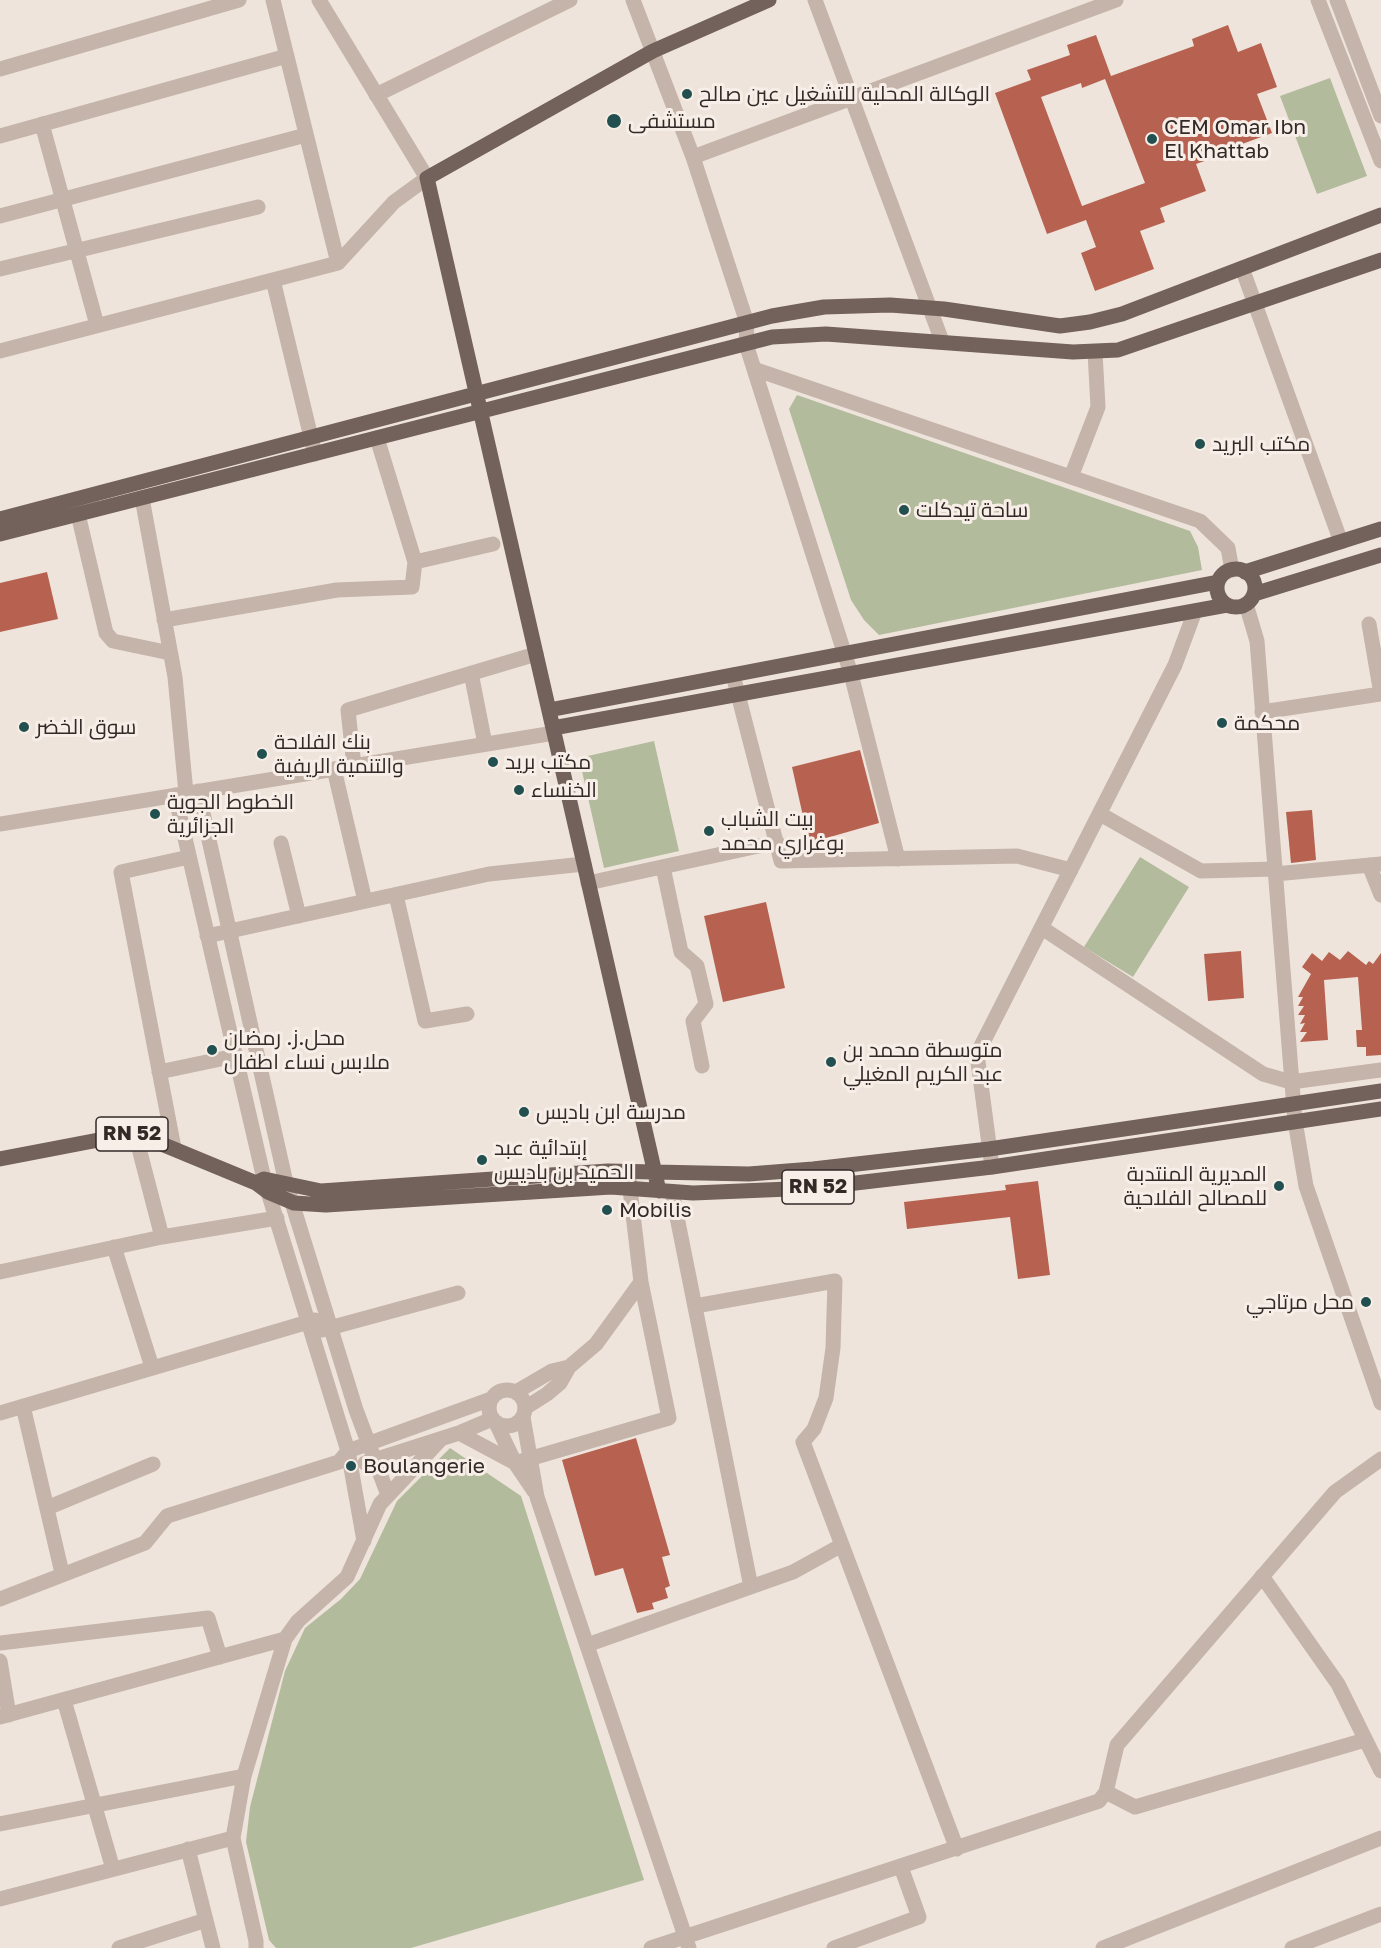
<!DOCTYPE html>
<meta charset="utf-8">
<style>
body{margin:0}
canvas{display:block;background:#eee4db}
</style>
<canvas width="1381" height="1948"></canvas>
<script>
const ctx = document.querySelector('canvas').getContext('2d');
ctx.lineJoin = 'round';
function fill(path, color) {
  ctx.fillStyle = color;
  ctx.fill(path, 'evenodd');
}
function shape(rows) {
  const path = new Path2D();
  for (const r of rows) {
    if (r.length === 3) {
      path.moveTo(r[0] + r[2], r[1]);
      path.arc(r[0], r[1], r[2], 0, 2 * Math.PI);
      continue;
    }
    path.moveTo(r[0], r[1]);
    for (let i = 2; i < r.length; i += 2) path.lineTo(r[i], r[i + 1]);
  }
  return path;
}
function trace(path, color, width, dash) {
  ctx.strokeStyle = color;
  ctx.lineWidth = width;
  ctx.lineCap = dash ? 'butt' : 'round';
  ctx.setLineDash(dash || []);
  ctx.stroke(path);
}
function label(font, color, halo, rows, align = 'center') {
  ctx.font = font + ' "Golos Text",Cairo,sans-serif';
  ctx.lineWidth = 6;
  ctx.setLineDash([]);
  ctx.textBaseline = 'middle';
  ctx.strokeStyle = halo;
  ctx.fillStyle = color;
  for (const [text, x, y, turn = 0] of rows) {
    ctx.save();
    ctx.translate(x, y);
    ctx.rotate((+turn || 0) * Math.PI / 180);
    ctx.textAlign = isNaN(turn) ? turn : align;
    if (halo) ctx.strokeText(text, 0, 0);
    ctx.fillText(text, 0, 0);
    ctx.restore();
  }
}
const green = shape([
 [1330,78,1367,176,1317,194,1280,96],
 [797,395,1190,531,1198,547,1202,570,879,635,864,620,851,600,789,409],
 [654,741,679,851,604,868,579,758],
 [1140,857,1189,887,1133,977,1084,947],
 [450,1448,521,1496,644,1880,411,1948,276,1948,269,1940,246,1842,250,1807,285,1671,305,1628,341,1599,360,1579,397,1501]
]);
const building = shape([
 [1228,25,1238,52,1261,43,1277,87,1257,94,1272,133,1215,154,1216,157,1196,164,1206,191,1160,208,1165,222,1140,231,1154,269,1095,291,1081,253,1096,247,1086,220,1047,234,995,93,1031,80,1027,70,1070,55,1067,45,1096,35,1111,76,1194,46,1192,39],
 [1105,79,1145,183,1082,206,1041,97,1081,83,1082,88],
 [47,572,58,619,0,632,0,583],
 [860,750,879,823,809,843,792,767],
 [1312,810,1316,860,1291,863,1286,812],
 [766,902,785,988,723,1002,704,916],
 [1241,951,1244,998,1208,1001,1204,954],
 [1348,951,1366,965,1369,961,1373,964,1381,953,1381,1055,1366,1056,1366,1047,1357,1047,1356,1030,1362,1030,1358,977,1324,980,1328,1040,1300,1042,1307,1032,1300,1032,1305,1023,1300,1024,1305,1015,1298,1015,1304,1006,1298,1006,1303,997,1298,997,1311,974,1302,967,1312,953,1322,961,1329,952,1340,960],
 [1038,1181,1050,1275,1018,1279,1010,1217,907,1229,904,1202,1006,1190,1005,1185],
 [636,1438,670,1555,662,1557,670,1586,665,1588,668,1598,652,1603,654,1609,637,1613,623,1568,595,1576,562,1460]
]);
const minor = shape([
 [273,0,338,263],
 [633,0,693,157,747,323,746,344,851,674,898,859],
 [815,0,942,341],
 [1318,0,1381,161],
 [1337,0,1381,116],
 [0,69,239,0],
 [376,95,570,0],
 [42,124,97,325],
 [0,136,287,56],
 [693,157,1116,0],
 [0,216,306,135],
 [1242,268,1341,542],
 [0,269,258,207],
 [273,280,315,454],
 [0,351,338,263,394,202,427,178,319,0],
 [754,369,1200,521,1228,548,1232,570],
 [1071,477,1098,407,1095,352],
 [142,498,175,677,186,793],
 [78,514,106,633,113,641,170,653],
 [415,562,493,544],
 [1246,604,1257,641,1295,1121,1306,1186,1381,1403],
 [164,620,337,590,412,587,415,562,377,438],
 [1369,624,1381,694],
 [471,673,485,744],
 [733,675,781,861,1017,856,1071,870],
 [1262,712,1381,694],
 [354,766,348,710,536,654],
 [334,769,365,901],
 [198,791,286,1183,356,1410,388,1495],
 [175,795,264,1179,348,1451,364,1541],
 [1100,814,1201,871,1275,869],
 [0,824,554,733],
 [281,843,299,916],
 [1369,865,1381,895],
 [663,867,681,952,697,966,706,1004,693,1021,702,1066],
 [1275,874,1381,864],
 [588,883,777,842],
 [396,895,425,1021,467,1014],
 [1042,928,1263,1074,1291,1082,1381,1070],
 [207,936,489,874,584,864],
 [159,1072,235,1056],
 [135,1133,162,1237],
 [174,1148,121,872,189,857],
 [992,1167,977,1054,1175,665,1195,611],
 [672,1192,751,1587],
 [114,1247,152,1367],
 [0,1272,162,1237,277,1218],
 [695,1306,835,1281,833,1348,826,1398,814,1429,803,1442,957,1849],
 [322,1330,458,1293],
 [507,1408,18],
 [516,1392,552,1371,569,1367],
 [23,1406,62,1573],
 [525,1408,547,1394,560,1383,569,1367,596,1344,641,1282,628,1172],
 [0,1413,315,1320],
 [523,1417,537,1497,689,1948],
 [496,1423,515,1463,534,1491],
 [459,1433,492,1419],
 [365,1463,459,1433,515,1463,669,1418,641,1282],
 [47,1508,153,1464],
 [1262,1576,1338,1684,1381,1771],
 [0,1599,145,1543,167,1516,339,1462,348,1451,491,1399],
 [0,1643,208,1618,220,1657],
 [587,1645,793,1572,842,1545],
 [0,1661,9,1715],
 [64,1700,113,1869],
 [0,1717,285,1639],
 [1106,1792,1135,1807,1365,1740],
 [0,1824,244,1776],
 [188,1849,213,1948],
 [0,1899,233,1838],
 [119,1948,206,1920],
 [256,1948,256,1941,233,1838,244,1776,285,1639,298,1621,347,1577,380,1504,441,1439],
 [651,1948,1099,1801,1106,1792,1117,1745,1335,1492,1381,1459],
 [834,1948,919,1917,901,1867],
 [1103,1948,1381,1838],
 [1292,1948,1381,1914]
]);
const major = shape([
 [0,519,772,316,824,307,890,305,944,309,1060,326,1090,322,1122,314,1381,215],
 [0,534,772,337,826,334,1073,352,1118,350,1381,260],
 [1236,588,19],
 [1245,572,1381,529],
 [1254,594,1381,555],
 [549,710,1218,582],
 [553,728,1227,605],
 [0,1159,135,1133,256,1183,268,1192,294,1203,326,1205,611,1187,693,1193,813,1188,992,1167,1381,1109],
 [256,1183,264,1179,321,1191,608,1171,749,1174,813,1169,989,1149,1381,1091],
 [659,1191,427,178,653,51,769,0]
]);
const markers = [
 [687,94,6,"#224f4f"],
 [614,121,8,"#224f4f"],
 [1152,139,6,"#224f4f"],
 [1200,444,6,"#224f4f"],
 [904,510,6,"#224f4f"],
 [1222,723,6,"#224f4f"],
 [24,727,6,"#224f4f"],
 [262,754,6,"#224f4f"],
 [493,762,6,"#224f4f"],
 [519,790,6,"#224f4f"],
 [155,814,6,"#224f4f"],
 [709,831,6,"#224f4f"],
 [212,1050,6,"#224f4f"],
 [831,1062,6,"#224f4f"],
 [524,1112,6,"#224f4f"],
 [482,1160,6,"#224f4f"],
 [1279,1186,6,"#224f4f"],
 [607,1210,6,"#224f4f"],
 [1366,1302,6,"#224f4f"],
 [351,1466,6,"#224f4f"]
];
const shields = [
 [132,1134,72],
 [818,1187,72]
];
const shieldNames = [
 ["RN 52",132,1134],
 ["RN 52",818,1187]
];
const poiNames = [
 ["الوكالة المحلية للتشغيل عين صالح",699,94],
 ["مستشفى",628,121],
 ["CEM Omar Ibn",1164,127],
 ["El Khattab",1164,151],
 ["مكتب البريد",1212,444],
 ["ساحة تيدكلت",916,510],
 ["محكمة",1234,723],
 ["سوق الخضر",36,727],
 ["بنك الفلاحة",274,742],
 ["والتنمية الريفية",274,766],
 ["مكتب بريد",505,762],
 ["الخنساء",531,790],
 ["الخطوط الجوية",167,802],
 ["الجزائرية",167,826],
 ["بيت الشباب",721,819],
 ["بوغراري محمد",721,843],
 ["محل.ز. رمضان",224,1038],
 ["ملابس نساء اطفال",224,1062],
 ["متوسطة محمد بن",843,1050],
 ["عبد الكريم المغيلي",843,1074],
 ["مدرسة ابن باديس",536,1112],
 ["إبتدائية عبد",494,1148],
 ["الحميد بن باديس",494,1172],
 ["المديرية المنتدبة",1267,1174,"right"],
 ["للمصالح الفلاحية",1267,1198,"right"],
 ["Mobilis",619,1210],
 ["محل مرتاجي",1354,1302,"right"],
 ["Boulangerie",363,1466]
];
fill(green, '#b3bb9d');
fill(building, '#b76251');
trace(minor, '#c5b4a9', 15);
trace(major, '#73615b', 15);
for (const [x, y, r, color] of markers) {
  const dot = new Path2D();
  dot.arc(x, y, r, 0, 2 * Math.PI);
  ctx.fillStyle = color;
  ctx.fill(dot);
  trace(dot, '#f7eee7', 2);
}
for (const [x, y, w] of shields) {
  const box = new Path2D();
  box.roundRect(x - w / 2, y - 17, w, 34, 4.5);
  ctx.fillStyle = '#f7eee7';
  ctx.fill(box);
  trace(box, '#332a28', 1.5);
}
label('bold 20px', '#332a28', null, shieldNames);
label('21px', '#332a28', '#f7eee7', poiNames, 'left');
</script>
